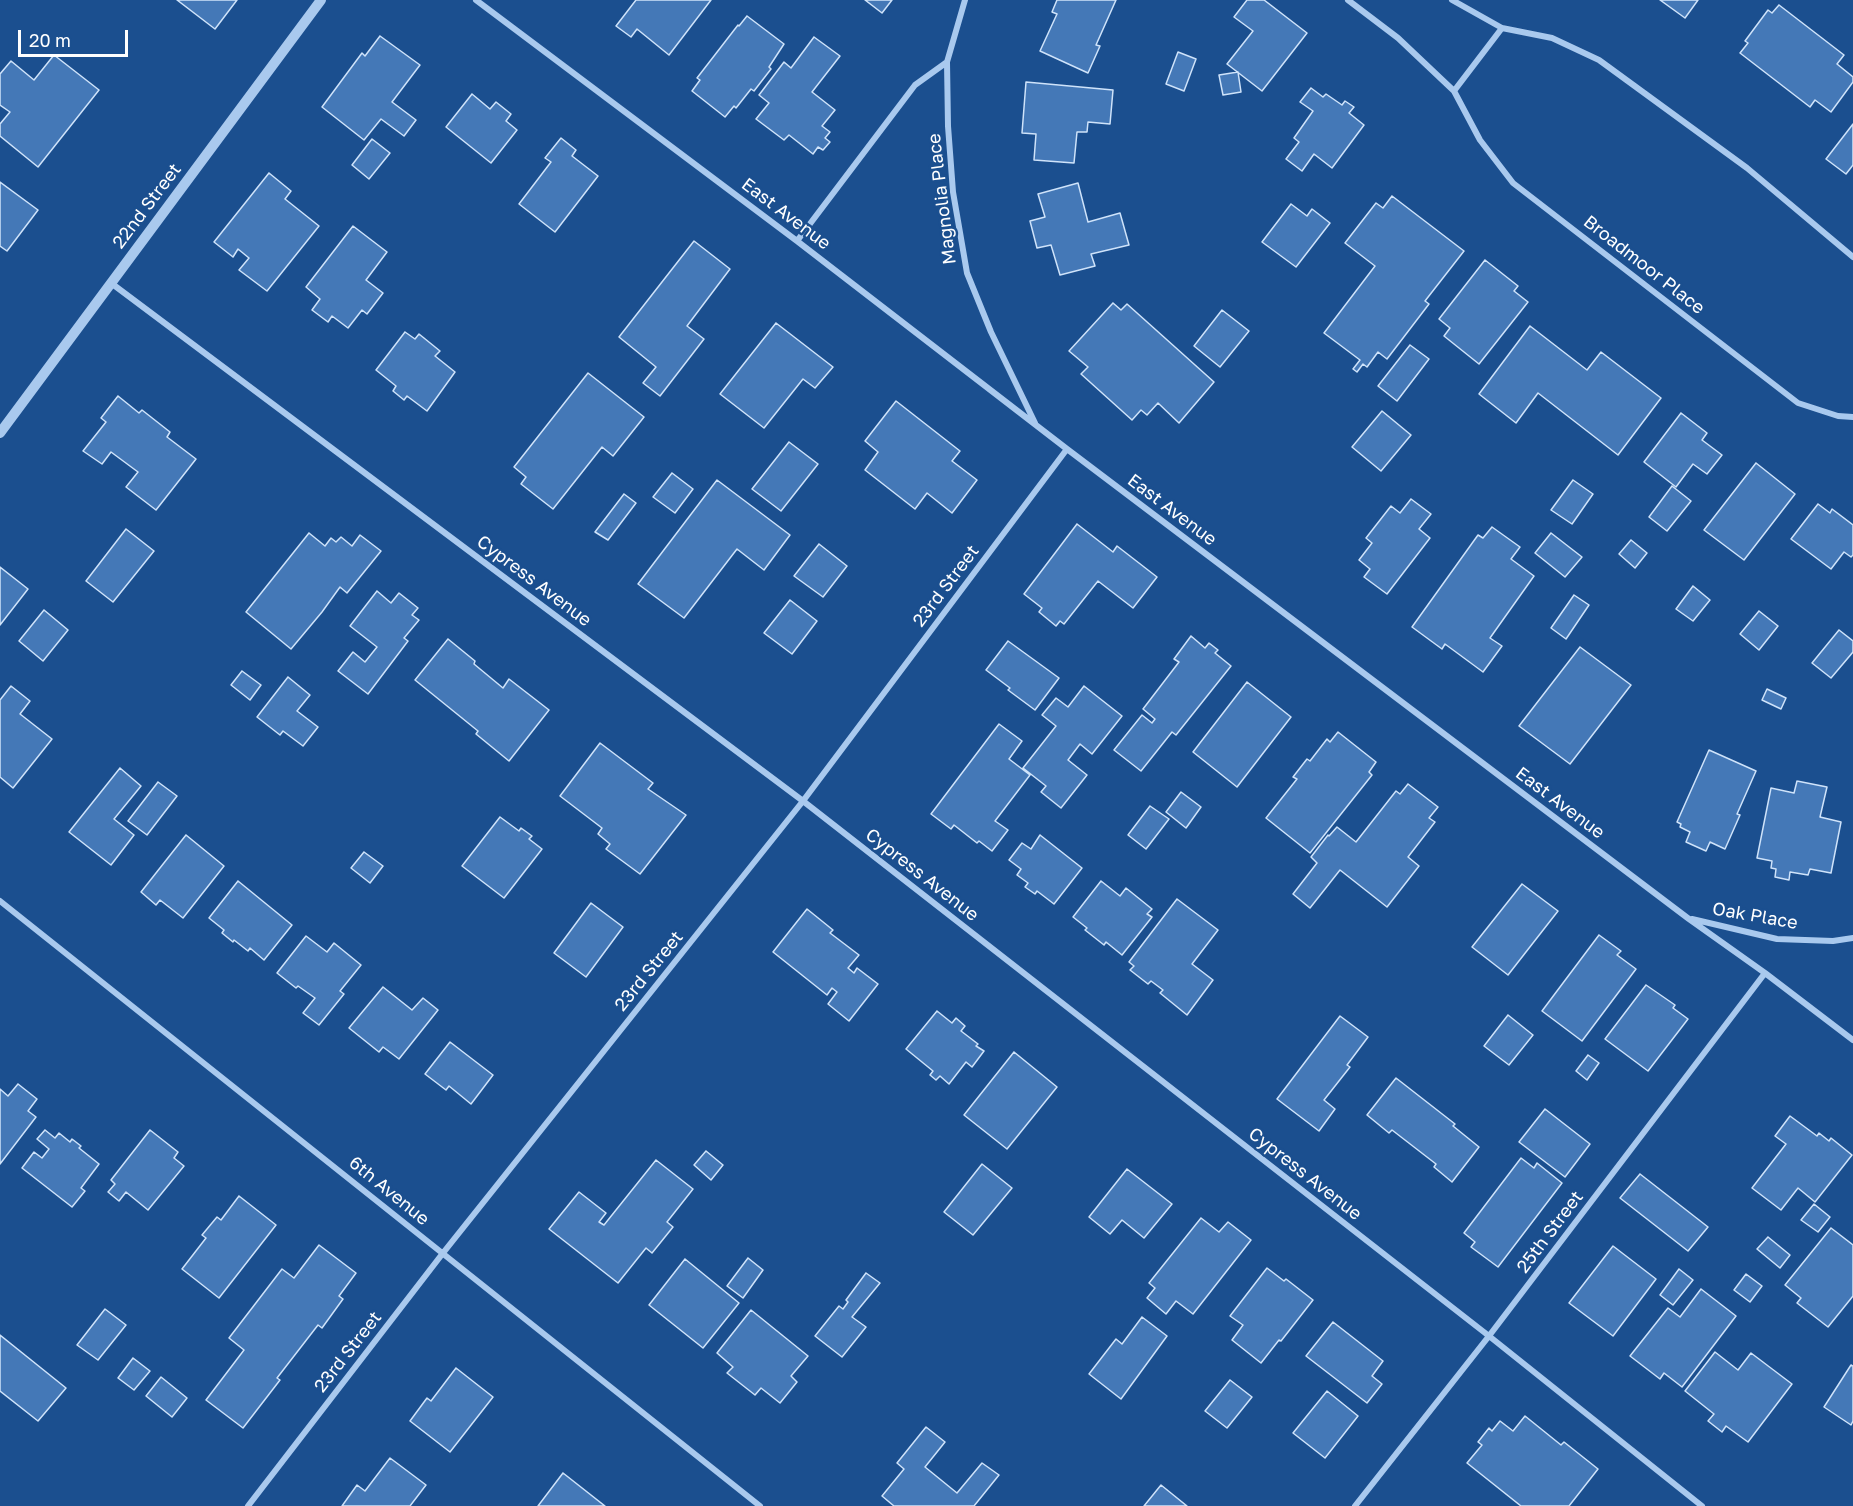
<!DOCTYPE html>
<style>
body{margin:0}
#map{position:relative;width:1853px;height:1506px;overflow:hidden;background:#1b4f8f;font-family:"Golos Text",sans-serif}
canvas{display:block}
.scale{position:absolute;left:18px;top:30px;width:110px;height:27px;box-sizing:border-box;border:3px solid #fff;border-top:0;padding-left:8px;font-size:18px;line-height:21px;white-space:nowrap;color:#fff;-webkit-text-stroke:4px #1b4f8f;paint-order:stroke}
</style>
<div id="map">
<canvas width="1853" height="1506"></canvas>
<div class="scale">20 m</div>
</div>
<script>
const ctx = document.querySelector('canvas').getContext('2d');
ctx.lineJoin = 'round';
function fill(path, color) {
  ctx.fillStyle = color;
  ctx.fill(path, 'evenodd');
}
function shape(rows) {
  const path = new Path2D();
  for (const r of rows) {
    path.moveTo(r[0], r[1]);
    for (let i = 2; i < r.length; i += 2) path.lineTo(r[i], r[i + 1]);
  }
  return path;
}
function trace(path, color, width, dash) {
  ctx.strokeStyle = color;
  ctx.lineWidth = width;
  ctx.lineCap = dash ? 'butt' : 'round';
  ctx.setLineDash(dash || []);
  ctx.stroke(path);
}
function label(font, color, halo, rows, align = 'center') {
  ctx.font = font + ' "Golos Text",sans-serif';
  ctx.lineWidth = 5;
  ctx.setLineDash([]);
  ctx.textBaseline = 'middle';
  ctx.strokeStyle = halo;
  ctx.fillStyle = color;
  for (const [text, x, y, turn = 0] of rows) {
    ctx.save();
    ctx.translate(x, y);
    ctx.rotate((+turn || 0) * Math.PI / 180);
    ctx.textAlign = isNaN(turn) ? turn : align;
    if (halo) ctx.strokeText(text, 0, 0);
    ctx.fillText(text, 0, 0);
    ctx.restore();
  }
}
const building = shape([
 [177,0,237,0,215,29,177,0],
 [636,0,711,0,669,55,637,29,631,37,616,26,636,0],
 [865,0,892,0,882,13,865,0],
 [1057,0,1116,0,1096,45,1100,46,1088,73,1040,51,1057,14,1052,12,1057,0],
 [1247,0,1264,0,1307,33,1262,91,1227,64,1253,31,1234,17,1247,0],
 [1660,0,1698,0,1685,18,1660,0],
 [1779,5,1844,55,1837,64,1853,77,1853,82,1831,112,1815,100,1810,107,1740,53,1748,43,1745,41,1768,10,1772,13,1779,5],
 [747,16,784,44,769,67,771,69,754,91,751,89,736,108,734,106,725,117,692,91,700,80,697,78,738,25,739,26,747,16],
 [380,36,420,65,392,102,416,120,404,136,381,119,364,140,322,107,362,53,365,56,380,36],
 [814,37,840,56,812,92,835,110,822,126,830,132,825,138,830,142,823,150,818,147,813,154,789,135,784,140,756,119,769,103,759,95,784,62,791,68,814,37],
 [1178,52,1196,59,1184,91,1166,84,1178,52],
 [54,55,99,90,38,167,0,136,0,124,10,112,0,105,0,74,11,61,34,80,54,55],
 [1238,72,1241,92,1223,95,1219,75,1238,72],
 [1026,82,1113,90,1110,124,1088,122,1087,132,1077,132,1074,163,1034,160,1036,134,1022,133,1026,82],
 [1311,88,1323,97,1326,94,1342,105,1345,101,1354,107,1349,113,1364,125,1332,168,1314,154,1302,171,1286,159,1299,142,1294,138,1313,111,1300,102,1311,88],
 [472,94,490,109,496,102,511,114,506,121,517,130,491,163,446,127,472,94],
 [1853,124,1853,165,1846,174,1826,159,1853,124],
 [561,138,576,150,572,156,598,176,555,232,519,204,551,162,545,158,561,138],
 [372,139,390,153,369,179,352,165,372,139],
 [269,173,291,191,285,199,319,226,267,291,239,270,249,258,238,249,233,257,214,242,269,173],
 [0,182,38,210,7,251,0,246,0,182],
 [1078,183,1088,222,1120,213,1129,245,1091,254,1095,266,1060,275,1051,245,1037,248,1030,221,1045,217,1038,194,1078,183],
 [1392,196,1464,251,1425,301,1429,304,1387,359,1378,352,1367,367,1363,364,1357,372,1353,369,1360,360,1324,333,1375,266,1345,243,1376,203,1383,208,1392,196],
 [1291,204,1307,216,1312,209,1330,223,1296,267,1262,242,1291,204],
 [353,226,387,252,366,280,383,293,367,314,362,310,348,328,332,316,328,322,312,310,320,299,306,287,353,226],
 [694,241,730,269,687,326,704,339,660,396,643,383,656,367,619,337,694,241],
 [1485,260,1518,286,1514,291,1528,302,1479,364,1444,336,1450,328,1439,319,1485,260],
 [1113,303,1121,310,1127,304,1214,382,1179,423,1158,403,1147,415,1141,410,1132,420,1081,374,1088,367,1069,351,1113,303],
 [1222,310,1249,331,1220,367,1194,346,1222,310],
 [776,323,833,367,815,388,803,379,764,428,720,394,776,323],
 [1530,326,1587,370,1601,352,1661,398,1618,455,1538,393,1516,423,1479,394,1530,326],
 [405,332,415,339,419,334,440,351,435,356,455,372,427,411,407,396,404,400,393,391,396,386,376,370,405,332],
 [1410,345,1429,359,1397,401,1378,386,1410,345],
 [588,373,644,417,613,456,602,447,553,509,521,484,526,477,514,467,588,373],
 [118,396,139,413,142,410,170,432,167,437,196,459,156,510,126,487,138,472,111,452,102,464,83,451,106,422,101,418,118,396],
 [896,401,960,451,952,461,977,480,952,513,927,493,915,509,865,470,878,452,865,441,896,401],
 [1382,411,1411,435,1381,471,1352,447,1382,411],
 [1681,413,1707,433,1702,440,1722,455,1707,474,1693,464,1676,487,1644,462,1681,413],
 [789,442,818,464,781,511,752,489,789,442],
 [1756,463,1795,494,1744,560,1704,530,1756,463],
 [672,473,693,489,675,513,653,497,672,473],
 [717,480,790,535,764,570,737,549,684,618,638,584,717,480],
 [1573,480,1593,494,1572,524,1551,510,1573,480],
 [1672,486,1691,501,1667,531,1649,517,1672,486],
 [624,494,636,503,608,540,595,532,624,494],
 [1411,499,1431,514,1419,529,1430,538,1387,594,1364,577,1370,569,1359,560,1372,543,1366,538,1391,506,1400,513,1411,499],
 [1818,504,1830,513,1832,509,1853,525,1853,555,1851,557,1844,552,1831,569,1791,539,1818,504],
 [1077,524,1113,552,1117,546,1157,577,1133,608,1098,581,1064,624,1060,621,1056,626,1039,612,1042,608,1024,594,1077,524],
 [1492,527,1520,547,1511,559,1534,576,1490,638,1502,646,1483,672,1445,644,1442,649,1412,627,1478,535,1483,538,1492,527],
 [126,529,154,551,113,602,86,581,126,529],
 [309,533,325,546,331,538,336,542,341,537,352,546,360,535,381,551,347,593,340,587,322,612,291,649,246,612,309,533],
 [1551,533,1582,557,1565,577,1535,553,1551,533],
 [1631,540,1647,553,1635,568,1619,554,1631,540],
 [819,544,847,566,823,597,794,576,819,544],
 [0,567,28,589,0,625,0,567],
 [1693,586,1710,600,1693,621,1676,609,1693,586],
 [377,591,391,603,399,593,418,608,412,615,419,620,404,638,408,641,368,694,338,671,353,652,365,662,377,647,350,626,377,591],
 [1574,595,1589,605,1566,639,1551,628,1574,595],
 [790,600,817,621,792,654,764,633,790,600],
 [44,610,68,630,43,661,19,641,44,610],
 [1759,611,1778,626,1759,650,1740,634,1759,611],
 [1839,630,1853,641,1853,652,1831,678,1812,663,1839,630],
 [1191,636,1205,648,1209,643,1218,650,1215,653,1231,666,1176,735,1172,732,1141,771,1114,750,1142,715,1152,723,1155,719,1143,709,1179,662,1174,659,1191,636],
 [448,639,475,661,474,664,503,688,509,679,549,710,509,761,476,734,478,731,415,680,448,639],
 [1008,641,1059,678,1035,710,1008,690,1010,688,986,670,1008,641],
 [1580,647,1631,685,1570,764,1519,726,1580,647],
 [242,671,261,685,250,700,231,685,242,671],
 [288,677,310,695,297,711,318,727,303,746,283,731,280,735,257,717,288,677],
 [1247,682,1291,717,1237,787,1193,752,1247,682],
 [11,686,30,701,20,714,52,739,13,788,0,777,0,700,11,686],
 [1084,686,1122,716,1092,754,1080,744,1068,760,1087,775,1061,808,1041,792,1046,786,1023,768,1056,726,1042,715,1056,698,1068,707,1084,686],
 [1767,689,1786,698,1781,709,1762,700,1767,689],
 [999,724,1022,741,1009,759,1030,775,995,821,1008,830,992,851,979,841,977,843,954,825,951,829,931,814,999,724],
 [1338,732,1376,762,1369,772,1372,775,1310,853,1266,818,1297,779,1293,777,1307,759,1310,761,1327,739,1330,742,1338,732],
 [600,743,653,783,648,789,686,815,640,874,606,849,610,844,598,834,602,828,560,796,600,743],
 [1709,750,1756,771,1737,814,1740,815,1725,849,1710,842,1706,851,1686,842,1690,832,1680,827,1681,824,1677,822,1709,750],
 [120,768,141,786,114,819,134,835,111,865,69,832,120,768],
 [1797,781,1827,787,1820,817,1841,822,1831,873,1810,869,1808,875,1790,872,1789,880,1775,877,1776,869,1771,868,1772,861,1757,858,1771,788,1794,793,1797,781],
 [158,782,177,796,147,835,128,821,158,782],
 [1408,784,1438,807,1429,818,1435,822,1408,857,1419,866,1387,907,1340,870,1310,908,1293,894,1317,863,1311,857,1328,835,1329,836,1337,827,1356,842,1396,791,1400,794,1408,784],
 [1181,792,1201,807,1186,828,1166,812,1181,792],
 [1150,806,1169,819,1146,849,1128,835,1150,806],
 [500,817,519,831,521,828,532,836,529,839,542,849,504,898,462,866,500,817],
 [186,835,224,866,183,918,160,900,156,905,141,892,186,835],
 [1040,835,1082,868,1054,904,1037,891,1035,894,1025,887,1028,883,1017,875,1021,869,1009,860,1022,843,1031,849,1040,835],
 [364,852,383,866,370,883,351,868,364,852],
 [238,881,292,925,264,960,250,948,248,951,234,940,233,942,222,933,224,930,209,918,238,881],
 [1101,881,1120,896,1126,888,1152,909,1147,914,1152,917,1122,955,1106,942,1104,945,1085,930,1087,928,1073,917,1101,881],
 [1522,884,1558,911,1508,975,1472,947,1522,884],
 [1177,899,1218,930,1192,964,1213,980,1187,1015,1160,993,1163,990,1151,981,1148,984,1130,970,1134,966,1129,962,1177,899],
 [591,903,623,927,586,977,554,953,591,903],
 [807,909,833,930,830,933,859,955,848,968,854,973,857,968,878,984,849,1021,828,1004,837,992,832,988,827,995,773,952,807,909],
 [1599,935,1621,951,1617,955,1636,969,1582,1041,1542,1011,1599,935],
 [306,936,327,952,334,943,361,965,340,991,344,994,319,1025,303,1013,315,998,298,986,296,988,277,973,306,936],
 [1646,985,1675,1005,1673,1008,1688,1019,1648,1071,1605,1039,1646,985],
 [383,987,412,1010,423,998,438,1010,399,1059,383,1047,379,1052,349,1028,383,987],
 [937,1011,952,1023,956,1018,965,1026,961,1031,978,1044,976,1046,984,1051,972,1067,966,1062,949,1084,940,1076,936,1080,930,1075,933,1071,906,1049,937,1011],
 [1508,1015,1533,1035,1509,1065,1484,1046,1508,1015],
 [1340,1016,1368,1037,1347,1065,1350,1067,1324,1100,1335,1109,1319,1131,1277,1099,1340,1016],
 [450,1042,493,1075,471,1104,449,1086,446,1090,425,1074,450,1042],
 [1014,1052,1057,1087,1007,1149,964,1115,1014,1052],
 [1588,1055,1599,1063,1587,1080,1576,1071,1588,1055],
 [1396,1078,1455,1124,1453,1126,1479,1147,1452,1182,1434,1167,1436,1164,1392,1130,1389,1133,1367,1115,1396,1078],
 [18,1084,37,1099,28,1111,36,1117,0,1164,0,1089,8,1096,18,1084],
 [1545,1109,1590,1144,1565,1177,1519,1142,1545,1109],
 [1790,1116,1817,1136,1819,1133,1829,1141,1831,1138,1852,1155,1815,1202,1798,1188,1781,1210,1752,1188,1786,1144,1775,1136,1790,1116],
 [45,1130,55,1138,59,1133,70,1142,72,1139,81,1146,79,1148,99,1164,81,1188,85,1191,72,1207,22,1168,34,1152,42,1158,49,1149,37,1139,45,1130],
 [150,1130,178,1152,174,1158,184,1166,148,1210,126,1192,119,1201,108,1192,115,1184,111,1180,150,1130],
 [706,1151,723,1165,711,1180,694,1165,706,1151],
 [1521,1158,1534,1168,1537,1163,1562,1183,1498,1267,1471,1247,1475,1242,1464,1233,1521,1158],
 [656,1160,693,1189,667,1222,673,1227,652,1253,646,1248,618,1283,549,1229,579,1192,606,1213,599,1222,604,1225,656,1160],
 [982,1164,1012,1188,973,1235,944,1212,982,1164],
 [1127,1169,1172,1204,1144,1238,1122,1220,1110,1234,1089,1217,1127,1169],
 [1640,1174,1708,1227,1688,1251,1620,1198,1640,1174],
 [239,1196,276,1225,219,1298,182,1269,206,1238,202,1235,217,1217,221,1220,239,1196],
 [1814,1204,1830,1217,1818,1232,1801,1220,1814,1204],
 [1201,1218,1219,1232,1228,1222,1251,1240,1193,1314,1176,1301,1166,1314,1147,1298,1155,1288,1149,1283,1201,1218],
 [1831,1228,1853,1245,1853,1296,1828,1327,1797,1303,1801,1298,1785,1285,1831,1228],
 [1768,1237,1790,1255,1780,1268,1757,1249,1768,1237],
 [319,1245,356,1273,339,1296,343,1299,322,1328,318,1325,277,1378,280,1380,243,1428,206,1400,244,1350,229,1338,282,1269,294,1278,319,1245],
 [1613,1246,1656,1279,1613,1336,1569,1303,1613,1246],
 [748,1258,763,1270,743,1298,727,1286,748,1258],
 [685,1259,739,1303,703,1348,649,1305,685,1259],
 [1267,1268,1284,1281,1286,1279,1313,1300,1281,1341,1279,1340,1261,1363,1232,1340,1243,1325,1230,1316,1267,1268],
 [1679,1269,1693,1280,1673,1305,1660,1295,1679,1269],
 [866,1273,880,1283,852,1317,866,1327,842,1357,815,1336,839,1306,843,1309,848,1302,846,1300,866,1273],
 [1746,1274,1762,1286,1750,1302,1734,1290,1746,1274],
 [1701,1289,1736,1316,1682,1387,1664,1373,1660,1379,1630,1356,1668,1308,1680,1317,1701,1289],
 [105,1309,126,1325,98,1360,77,1345,105,1309],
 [751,1310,808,1356,791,1376,797,1382,780,1403,761,1388,755,1395,727,1373,733,1367,717,1353,751,1310],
 [1142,1317,1167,1336,1121,1399,1089,1374,1116,1339,1122,1344,1142,1317],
 [1333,1322,1383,1361,1372,1376,1382,1384,1367,1403,1306,1356,1333,1322],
 [0,1335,66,1388,38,1421,0,1391,0,1335],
 [1715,1352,1738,1370,1751,1353,1792,1384,1748,1442,1726,1426,1722,1432,1708,1421,1714,1414,1685,1391,1715,1352],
 [133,1358,150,1371,134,1390,118,1378,133,1358],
 [1851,1365,1853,1366,1853,1421,1851,1425,1824,1407,1851,1365],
 [456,1368,493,1397,450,1452,410,1421,427,1398,431,1401,456,1368],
 [161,1377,187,1398,172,1417,146,1396,161,1377],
 [1230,1380,1252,1397,1227,1428,1205,1411,1230,1380],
 [1327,1391,1358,1416,1325,1458,1293,1433,1327,1391],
 [1525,1416,1561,1445,1564,1442,1598,1469,1569,1506,1521,1506,1467,1463,1482,1445,1478,1442,1489,1428,1492,1431,1500,1421,1513,1431,1525,1416],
 [926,1427,945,1442,925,1467,957,1493,982,1463,999,1475,974,1506,894,1506,882,1496,904,1469,897,1463,926,1427],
 [390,1458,426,1485,410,1506,342,1506,357,1485,365,1491,390,1458],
 [563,1473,605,1506,538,1506,563,1473],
 [1161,1485,1187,1506,1144,1506,1161,1485]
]);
const minor = shape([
 [476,0,797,241,1067,449,1689,919,1765,973,1853,1040],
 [1348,0,1398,38,1454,91,1480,140,1513,183,1798,403,1838,416,1853,417],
 [1452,0,1502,28,1552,38,1599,60,1747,168,1853,257],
 [947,62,948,126,953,192,967,273,991,332,1035,423],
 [1454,91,1502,28],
 [797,241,915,85,947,62,965,0],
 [111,283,803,801,1489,1336,1702,1506],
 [0,901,760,1506],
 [1692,919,1777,939,1833,941,1853,938],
 [248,1506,443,1253,803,801,1067,449],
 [1355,1506,1489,1336,1765,973]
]);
const tertiary = shape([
 [0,433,321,0]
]);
const streetNames = [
 ["Magnolia Place",942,199,-97],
 ["22nd Street",147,206,-53],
 ["East Avenue",786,214,37],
 ["Broadmoor Place",1644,265,38],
 ["East Avenue",1172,510,37],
 ["Cypress Avenue",534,581,37],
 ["23rd Street",946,586,-53],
 ["East Avenue",1560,803,37],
 ["Cypress Avenue",922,875,38],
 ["Oak Place",1755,916,10],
 ["23rd Street",649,971,-51],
 ["Cypress Avenue",1305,1174,38],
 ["6th Avenue",389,1191,39],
 ["25th Street",1550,1232,-53],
 ["23rd Street",348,1352,-52]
];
fill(building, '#4478b7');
trace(building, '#cfe3fa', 1.5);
trace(minor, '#a9c9ee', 6);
trace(tertiary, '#a9c9ee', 10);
label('18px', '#fff', '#1b4f8f', streetNames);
</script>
